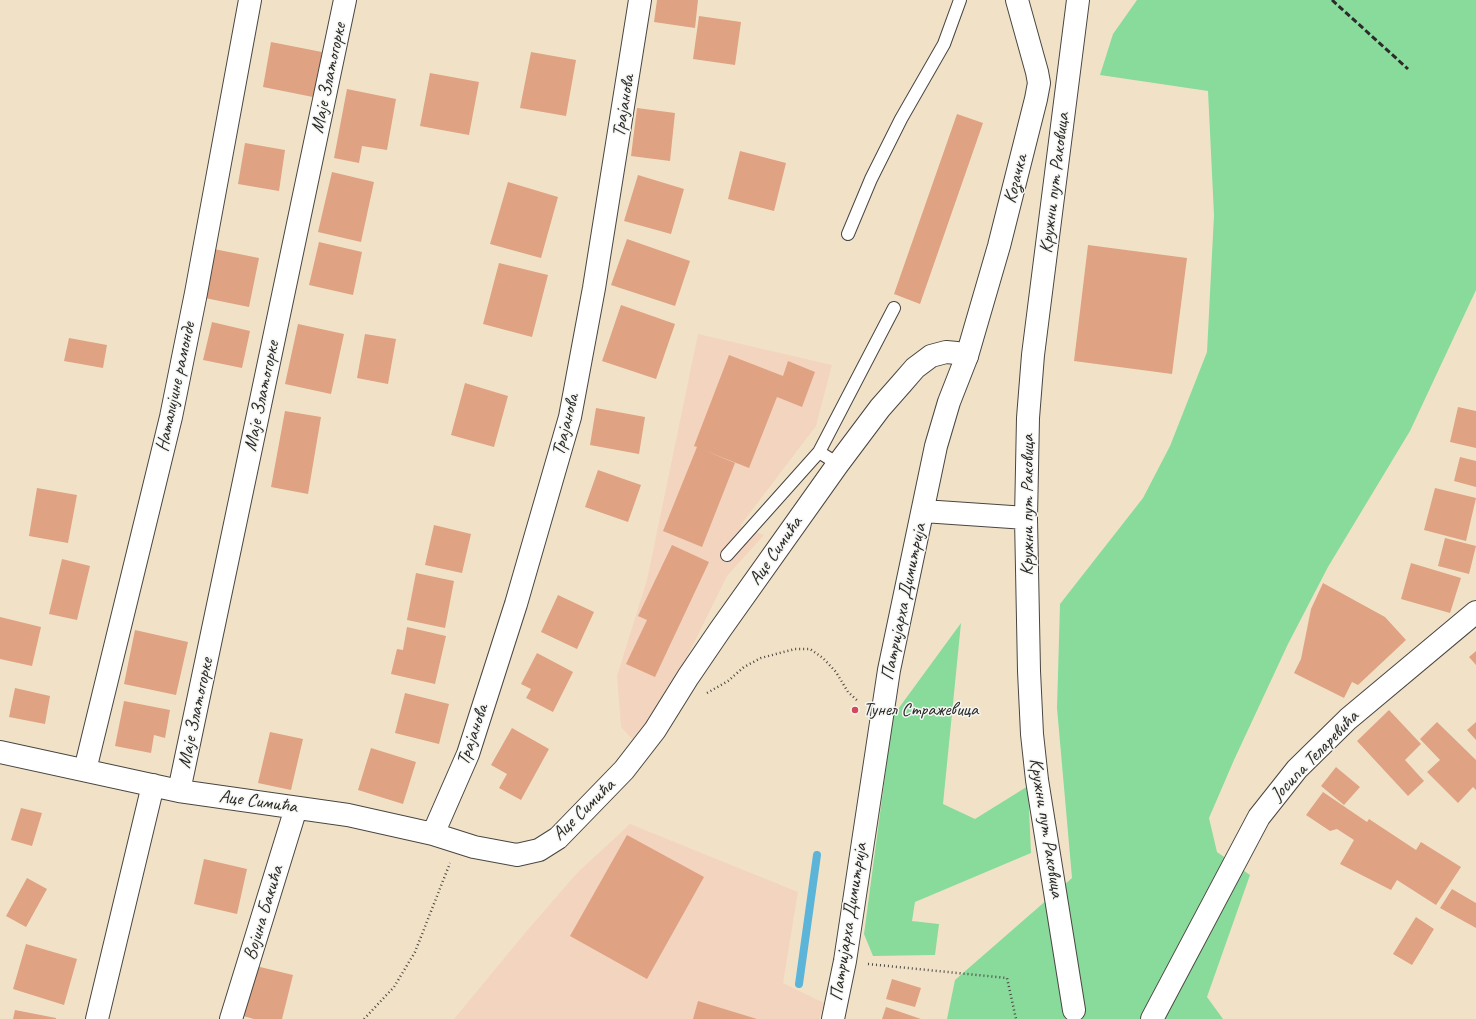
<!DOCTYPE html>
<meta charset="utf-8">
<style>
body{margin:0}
canvas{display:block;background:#f1e2c7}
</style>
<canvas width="1476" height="1019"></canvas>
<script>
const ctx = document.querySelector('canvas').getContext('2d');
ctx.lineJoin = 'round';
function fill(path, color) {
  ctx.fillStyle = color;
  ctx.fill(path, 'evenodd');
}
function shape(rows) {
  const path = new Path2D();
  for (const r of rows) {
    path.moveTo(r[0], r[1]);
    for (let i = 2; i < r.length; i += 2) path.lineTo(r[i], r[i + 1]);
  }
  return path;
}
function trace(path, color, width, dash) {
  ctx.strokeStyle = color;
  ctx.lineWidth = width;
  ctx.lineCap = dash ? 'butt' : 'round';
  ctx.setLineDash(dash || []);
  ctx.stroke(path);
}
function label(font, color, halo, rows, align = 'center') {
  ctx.font = font + ' Caveat,sans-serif';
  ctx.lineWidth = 3;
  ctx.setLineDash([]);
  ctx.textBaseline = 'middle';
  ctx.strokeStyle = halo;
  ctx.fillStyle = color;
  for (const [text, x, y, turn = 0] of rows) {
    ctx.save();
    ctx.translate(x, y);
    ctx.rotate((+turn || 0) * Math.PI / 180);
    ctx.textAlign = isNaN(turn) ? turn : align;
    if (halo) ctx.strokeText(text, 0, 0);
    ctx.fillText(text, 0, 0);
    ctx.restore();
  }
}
const built = shape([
 [698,334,832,365,816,426,740,526,764,535,727,576,679,673,637,744,621,727,617,676,647,580],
 [630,824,798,892,783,983,824,1003,819,1019,454,1019,525,933,577,873]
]);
const green = shape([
 [1137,0,1476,0,1476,290,1410,431,1328,567,1288,644,1234,760,1209,818,1217,852,1250,875,1207,997,1223,1019,947,1019,955,980,1072,878,1057,708,1060,604,1143,498,1170,446,1207,352,1214,215,1208,91,1100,75,1113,34],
 [961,623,943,804,975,819,1028,786,1031,853,915,902,912,921,939,924,935,955,873,956,864,934,893,716]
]);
const stream = shape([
 [799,984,817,855]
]);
const building = shape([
 [657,0,698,0,695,28,654,22],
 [699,16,741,22,735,65,693,59],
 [271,42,322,52,313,97,263,87],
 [531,52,576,60,566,116,520,108],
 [430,73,479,82,469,135,420,126],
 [347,89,396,99,387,150,362,146,359,163,334,158],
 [637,108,675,113,670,161,631,156],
 [957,114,983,123,920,304,894,294],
 [245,143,285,150,279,191,238,184],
 [740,151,786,163,774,211,728,199],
 [332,172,374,182,361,242,318,232],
 [638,175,684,189,671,234,624,221],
 [508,182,558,197,541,258,490,244],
 [627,239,690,261,675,306,611,285],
 [319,242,362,252,353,295,309,285],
 [1088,245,1187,258,1172,374,1074,361],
 [214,249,259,258,249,307,205,298],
 [499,263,548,275,532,337,483,324],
 [621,305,675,324,656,379,602,361],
 [212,322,250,331,242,368,203,360],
 [298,324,344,334,331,394,285,384],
 [365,334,396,339,388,384,357,378],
 [69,338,107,345,103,368,64,361],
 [729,355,783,376,788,361,815,372,802,407,777,397,749,468,701,449,735,463,702,547,663,531,697,447,694,446],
 [465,383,508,396,494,447,451,435],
 [1458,407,1476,411,1476,448,1450,442],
 [596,408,645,417,639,454,590,445],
 [285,411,321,417,308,494,271,487],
 [1460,457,1476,461,1476,487,1454,481],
 [598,470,641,485,628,522,585,507],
 [37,488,77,495,68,543,29,536],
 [1435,488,1476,498,1466,541,1424,530],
 [434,525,471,534,462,573,425,565],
 [1445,538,1476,546,1469,574,1438,566],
 [672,545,709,562,655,677,626,664,647,620,638,616],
 [62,559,90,566,77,620,49,614],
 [1411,563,1461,578,1450,613,1401,599],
 [416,573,454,581,445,628,407,620],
 [1323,583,1385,617,1406,640,1358,685,1352,682,1344,698,1294,673,1301,659,1311,609],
 [558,595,594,612,577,649,541,632],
 [0,617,41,627,32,666,0,659],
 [407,627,446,636,435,684,391,674,397,649,403,650],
 [135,630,188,642,176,695,124,684],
 [1476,651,1476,665,1469,657],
 [537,653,573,672,553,712,526,698,531,689,521,684],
 [15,688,50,696,45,724,9,717],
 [405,693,449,704,439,744,395,733],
 [124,701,170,710,165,738,154,735,151,753,115,746],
 [1389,710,1421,744,1405,760,1424,781,1408,796,1357,741],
 [1437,722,1476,760,1476,790,1473,787,1458,803,1427,772,1440,760,1420,739],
 [1476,722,1476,740,1467,730],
 [512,728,549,749,521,800,499,788,507,774,491,765],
 [270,732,303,739,291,790,258,783],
 [371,748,416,762,403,804,358,790],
 [1336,767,1360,787,1344,805,1321,786],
 [1323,792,1367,822,1369,819,1416,850,1421,842,1461,867,1436,905,1397,880,1391,890,1340,864,1354,840,1337,829,1330,831,1306,815],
 [21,808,42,813,32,846,11,840],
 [627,835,704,877,647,979,570,936],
 [204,859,247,869,237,914,194,904],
 [27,878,47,889,26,927,6,916],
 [1452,889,1476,903,1476,928,1440,908],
 [1416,917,1434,929,1412,965,1393,954],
 [26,944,77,959,64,1005,13,989],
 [256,966,293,975,282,1019,254,1019,243,1016],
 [892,979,921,988,915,1007,886,999],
 [698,1001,757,1019,693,1019],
 [886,1007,921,1019,882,1019],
 [15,1010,56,1018,56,1019,13,1019]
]);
const path = shape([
 [707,693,728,681,744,667,761,658,795,649,810,649,823,658,836,672,848,692,859,702],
 [868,964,1007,978,1016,1019],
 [364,1019,394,987,415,952,450,863]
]);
const lane = shape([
 [848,234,871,179,901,119,944,44,960,0],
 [819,452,894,308],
 [727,555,819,452,838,464]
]);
const street = shape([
 [0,752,179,791,348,815,433,834,474,847,517,855,539,850,558,838,624,770,655,730,688,677,720,630,838,464,880,408,902,383,915,368,931,356,946,352,957,353,967,356],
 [85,770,171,417,196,293,250,0],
 [179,791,345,0],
 [433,834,468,754,516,604,570,417,594,288,640,0],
 [97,1019,153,785],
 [231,1019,296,808]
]);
const secondary = shape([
 [923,511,1026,518],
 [1074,1010,1037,780,1032,734,1029,671,1026,518,1028,418,1033,355,1078,0],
 [833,1019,845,961,889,670,936,446,949,402,967,356,999,246,1036,99,1039,83,1037,72,1017,0],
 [1152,1019,1259,817,1297,769,1348,719,1476,612]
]);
const rail = shape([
 [1332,0,1408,69]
]);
const markers = [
 [855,710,4,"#d1495b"]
];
const streetNames = [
 ["Маје Златогорке",329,78,-78],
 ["Трајанова",624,106,-81],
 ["Козачка",1016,179,-76],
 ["Кружни пут Раковица",1055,183,-83],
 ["Наталијине рамонде",176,387,-78],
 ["Маје Златогорке",262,396,-78],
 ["Трајанова",566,425,-76],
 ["Кружни пут Раковица",1028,505,-90],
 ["Аце Симића",776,551,-55],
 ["Патријарха Димитрија",904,602,-78],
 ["Маје Златогорке",196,713,-78],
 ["Трајанова",473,735,-71],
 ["Јосипа Теларевића",1315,756,-46],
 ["Аце Симића",258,802,8],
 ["Аце Симића",584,810,-44],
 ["Кружни пут Раковица",1046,828,81],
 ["Војина Бакића",264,913,-73],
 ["Патријарха Димитрија",849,922,-81]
];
const poiNames = [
 ["Тунел Стражевица",863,710]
];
fill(built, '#f3d4be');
fill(green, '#89db9b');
trace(stream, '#5cb5d9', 8);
fill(building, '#dfa282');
trace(lane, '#494642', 14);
trace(street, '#494642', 24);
trace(secondary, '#494642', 24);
trace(path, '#494642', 2.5, [1, 3]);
trace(lane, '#fff', 12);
trace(street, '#fff', 22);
trace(secondary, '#fff', 22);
trace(rail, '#2b2b2b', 3, [6, 3]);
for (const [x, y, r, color] of markers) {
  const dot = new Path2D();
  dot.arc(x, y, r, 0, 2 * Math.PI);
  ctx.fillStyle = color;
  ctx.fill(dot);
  trace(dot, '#f6f6f2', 1.5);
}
label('19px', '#2b2b2b', '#f6f6f2', streetNames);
label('19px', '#2b2b2b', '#f6f6f2', poiNames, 'left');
</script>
